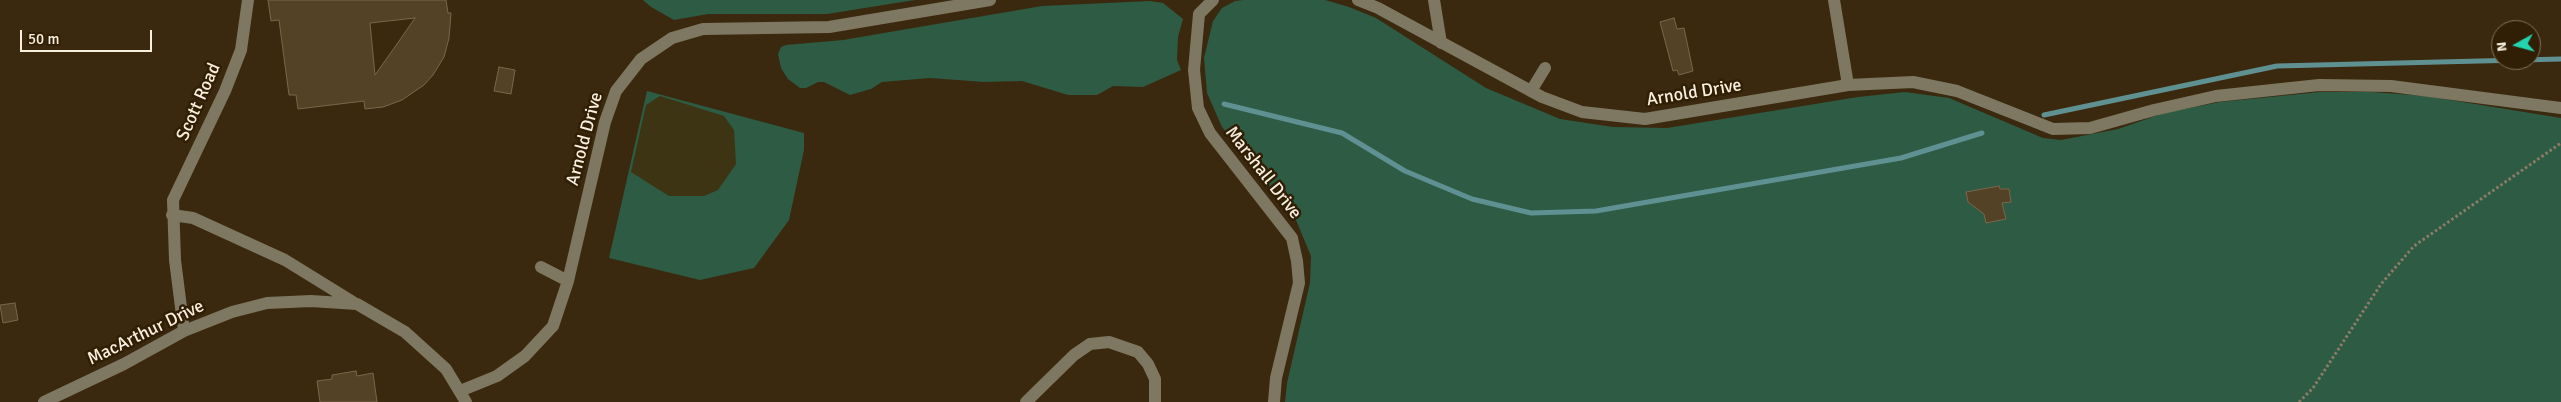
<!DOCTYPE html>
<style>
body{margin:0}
#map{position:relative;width:2561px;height:402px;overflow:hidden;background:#3a290e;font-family:Signika,sans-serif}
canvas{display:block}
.north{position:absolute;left:2491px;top:20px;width:50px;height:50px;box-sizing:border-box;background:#301f04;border:1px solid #80725c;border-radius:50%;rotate:263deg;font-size:14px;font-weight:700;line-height:20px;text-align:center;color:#f9efdf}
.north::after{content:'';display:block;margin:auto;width:18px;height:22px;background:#22d5af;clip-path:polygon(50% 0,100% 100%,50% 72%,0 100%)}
.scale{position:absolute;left:20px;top:30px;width:132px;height:22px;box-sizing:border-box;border:2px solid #f9efdf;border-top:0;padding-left:6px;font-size:15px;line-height:18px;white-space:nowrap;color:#f9efdf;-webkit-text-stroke:4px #301f04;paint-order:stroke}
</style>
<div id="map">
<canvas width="2561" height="402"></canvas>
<div class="north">N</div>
<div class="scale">50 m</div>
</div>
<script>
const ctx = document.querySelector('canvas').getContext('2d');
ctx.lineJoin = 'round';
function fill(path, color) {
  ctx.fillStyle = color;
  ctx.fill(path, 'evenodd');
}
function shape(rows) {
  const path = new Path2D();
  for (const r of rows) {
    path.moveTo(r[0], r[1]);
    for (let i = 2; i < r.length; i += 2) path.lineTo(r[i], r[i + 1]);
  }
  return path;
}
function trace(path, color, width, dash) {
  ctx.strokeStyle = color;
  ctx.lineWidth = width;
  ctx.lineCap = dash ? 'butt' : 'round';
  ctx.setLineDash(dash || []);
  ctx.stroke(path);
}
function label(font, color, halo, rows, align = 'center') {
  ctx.font = font + ' Signika,sans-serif';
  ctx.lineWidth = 5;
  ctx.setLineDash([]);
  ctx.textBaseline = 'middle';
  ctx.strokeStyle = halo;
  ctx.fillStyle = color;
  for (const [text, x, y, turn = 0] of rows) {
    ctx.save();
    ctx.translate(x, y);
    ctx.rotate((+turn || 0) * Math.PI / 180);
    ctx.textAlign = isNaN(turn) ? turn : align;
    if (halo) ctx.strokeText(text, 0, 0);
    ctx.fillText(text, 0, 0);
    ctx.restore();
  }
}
const green = shape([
 [643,0,915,0,827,14,708,14,674,20,651,7],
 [1243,0,1325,0,1349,7,1376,18,1486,88,1560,119,1613,127,1667,128,1858,97,1905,92,1949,98,2043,138,2061,140,2118,129,2164,113,2220,102,2320,92,2372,92,2426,96,2561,118,2561,402,1285,402,1287,383,1310,283,1311,256,1296,220,1222,127,1207,93,1204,58,1213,21,1222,8,1235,1],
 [1150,1,1163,3,1183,19,1178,37,1177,60,1181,70,1143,87,1113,86,1097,95,1068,95,1022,81,984,82,930,78,882,82,871,89,850,95,824,82,818,82,806,88,800,88,788,79,781,68,778,54,781,47,786,45,843,40,1042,6],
 [647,91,804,133,804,150,789,220,754,268,700,280,609,258]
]);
const sand = shape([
 [660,96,724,116,734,130,736,164,718,190,704,196,669,196,631,172,646,105]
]);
const stream = shape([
 [1224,104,1342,133,1405,171,1472,199,1531,213,1596,211,1901,158,1982,133],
 [2044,115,2277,66,2561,59]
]);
const building = shape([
 [268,0,446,0,448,13,451,13,449,38,444,57,433,75,424,85,402,100,383,107,365,109,364,101,298,109,296,95,289,95,279,20,271,21,268,0],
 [415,18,397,44,375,75,370,23,415,18],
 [1674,18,1677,29,1684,28,1693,71,1679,75,1677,70,1673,71,1660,22,1674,18],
 [499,67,515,70,511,94,494,91,499,67],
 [1999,186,2000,189,2009,189,2011,202,2002,203,2006,219,1986,223,1984,214,1968,202,1966,192,1999,186],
 [15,303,18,320,3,323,0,305,15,303],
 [356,371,357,376,373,373,377,402,320,402,317,381,332,379,332,375,356,371]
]);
const path = shape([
 [2299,402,2313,388,2381,284,2414,246,2561,143]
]);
const minor = shape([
 [1213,0,1199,14,1194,70,1198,108,1210,133,1292,238,1297,261,1299,283,1276,378,1274,402],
 [1358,0,1378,8,1542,97,1582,112,1645,119,1848,85,1913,82,1957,91,2053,129,2090,128,2154,110,2216,96,2319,85,2391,86,2561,108],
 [1434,0,1441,43],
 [1834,0,1848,85],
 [1531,91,1545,68],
 [172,215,193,218,285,260,353,302],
 [541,267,568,281],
 [184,331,175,260,173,200,225,91,241,50,248,0],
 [460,391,497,376,525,356,553,326,568,281,605,122,616,91,641,59,672,38,703,29,829,27,990,0],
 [44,402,124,364,184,331,232,312,267,303,311,301,357,304,405,332,446,369,466,402],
 [1026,402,1074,355,1090,344,1109,342,1138,352,1148,364,1155,379,1155,402]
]);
const streetNames = [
 ["Arnold Drive",1694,93,-9],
 ["Scott Road",199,102,-66],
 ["Arnold Drive",585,139,-75],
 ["Marshall Drive",1263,173,52],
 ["MacArthur Drive",146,333,-26]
];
fill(green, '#2e5b43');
fill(sand, '#3c3413');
trace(stream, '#609192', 5);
fill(building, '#544227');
trace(building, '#7a674b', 1);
trace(path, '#8b7d67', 3, [2.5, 2.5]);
trace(minor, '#7e7862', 12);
label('18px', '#f9efdf', '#301f04', streetNames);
</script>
